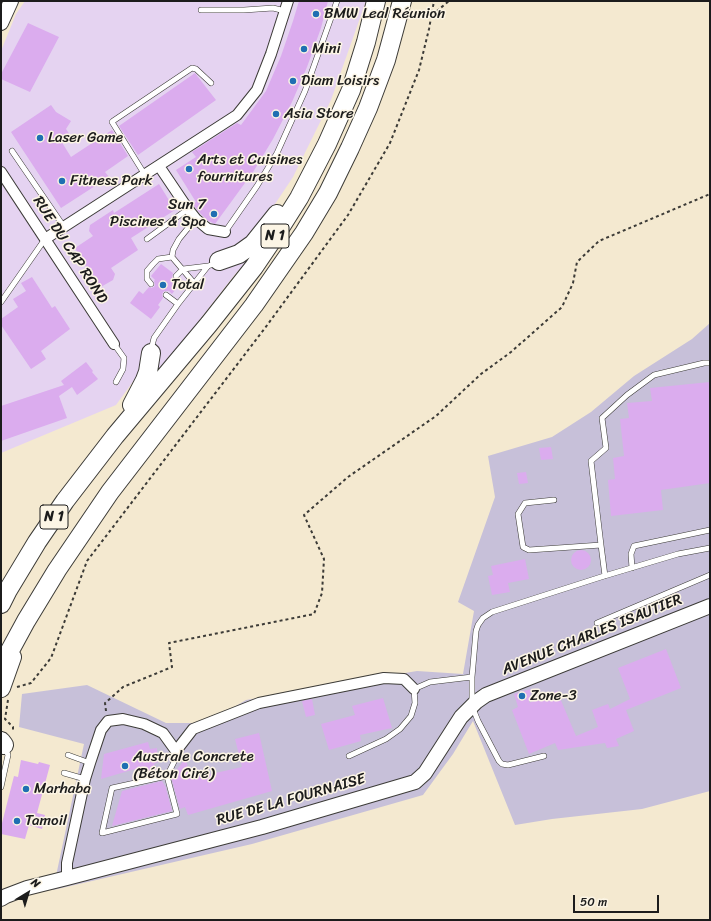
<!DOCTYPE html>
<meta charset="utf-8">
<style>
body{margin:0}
#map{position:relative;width:711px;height:921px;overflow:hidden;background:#f4e9d0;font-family:Sriracha,sans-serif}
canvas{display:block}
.frame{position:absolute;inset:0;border:2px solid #1c1c1c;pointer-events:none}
.north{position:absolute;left:8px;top:873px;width:40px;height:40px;-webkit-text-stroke:3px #fcf5e5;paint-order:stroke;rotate:38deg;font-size:11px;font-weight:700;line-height:16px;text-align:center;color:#1c1c1c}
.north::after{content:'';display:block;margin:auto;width:14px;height:18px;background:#1c1c1c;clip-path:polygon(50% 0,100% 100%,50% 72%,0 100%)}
.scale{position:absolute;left:573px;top:895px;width:86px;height:18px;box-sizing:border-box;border:2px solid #1c1c1c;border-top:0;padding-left:5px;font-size:12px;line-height:14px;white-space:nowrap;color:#1c1c1c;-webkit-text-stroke:3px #fcf5e5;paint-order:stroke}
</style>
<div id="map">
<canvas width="711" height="921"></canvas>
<div class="frame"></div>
<div class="north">N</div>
<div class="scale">50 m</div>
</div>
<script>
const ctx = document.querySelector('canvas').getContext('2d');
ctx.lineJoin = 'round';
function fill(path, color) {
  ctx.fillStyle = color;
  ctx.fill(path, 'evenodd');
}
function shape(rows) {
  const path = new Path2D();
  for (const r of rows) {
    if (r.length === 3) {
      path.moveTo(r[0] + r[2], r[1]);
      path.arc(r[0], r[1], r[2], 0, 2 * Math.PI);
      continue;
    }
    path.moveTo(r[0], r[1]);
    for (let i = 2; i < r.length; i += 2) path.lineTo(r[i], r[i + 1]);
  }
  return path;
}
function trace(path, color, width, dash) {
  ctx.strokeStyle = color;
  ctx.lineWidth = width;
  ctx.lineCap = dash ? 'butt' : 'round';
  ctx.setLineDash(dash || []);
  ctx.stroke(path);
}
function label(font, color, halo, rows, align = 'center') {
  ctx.font = font + ' Sriracha,sans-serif';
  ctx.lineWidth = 3;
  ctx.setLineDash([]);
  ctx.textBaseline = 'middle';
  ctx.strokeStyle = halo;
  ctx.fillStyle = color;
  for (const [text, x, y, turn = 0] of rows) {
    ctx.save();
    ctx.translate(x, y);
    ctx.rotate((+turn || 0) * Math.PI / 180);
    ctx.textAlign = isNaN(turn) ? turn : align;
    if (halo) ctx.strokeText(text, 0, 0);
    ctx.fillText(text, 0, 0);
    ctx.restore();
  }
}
const built = shape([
 [25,1,366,1,331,100,293,177,271,210,249,260,236,273,159,372,140,372,116,405,1,453,1,51,16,14]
]);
const industrial = shape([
 [710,323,710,791,642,809,552,819,515,825,473,721,453,754,423,795,252,844,53,890,84,744,19,727,22,694,87,685,166,723,207,723,246,700,417,671,463,674,474,611,458,602,495,497,488,456,552,437,591,412,634,376,692,339]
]);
const building = shape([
 [299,1,328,1,321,28,307,67,292,102,273,139,253,172,215,224,207,220,201,214,193,205,193,204,196,202,176,170,196,157,192,152,237,123,241,125,266,91,281,56,293,21],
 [28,23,59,37,30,92,1,79,1,74],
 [195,73,198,77,216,100,138,155,119,126],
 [51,105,56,112,71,121,66,129,70,135,61,141,71,157,112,130,128,156,105,172,109,177,61,208,11,132],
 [159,184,175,210,131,238,138,250,111,268,115,274,113,280,99,288,75,248,93,236,89,231,90,225,113,210,114,213],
 [161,264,173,273,172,277,173,279,177,280,179,278,182,281,172,294,169,291,165,291,163,292,162,295,163,298,158,305,160,307,151,319,130,303,139,291,143,294,149,287,151,288,154,287,155,285,154,281,155,280,151,276],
 [32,277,52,308,55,306,70,329,41,351,46,359,31,369,1,325,1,319,18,307,13,299,26,291,21,283],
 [86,362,93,371,92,372,98,379,77,395,72,387,59,396,67,418,1,441,1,406,64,385,61,381],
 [710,382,710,483,661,490,663,510,611,516,608,480,615,479,613,458,624,456,620,419,629,418,627,403,652,401,650,388],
 [551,447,553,459,541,460,539,448],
 [526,472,528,483,519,484,517,473],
 [581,560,10],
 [525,559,529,579,508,583,510,592,492,595,488,576,493,575,491,566],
 [666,649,681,688,626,710,634,731,616,739,619,746,607,748,605,743,558,750,555,743,529,754,512,710,518,707,514,694,531,689,529,703,557,691,576,736,598,727,592,710,608,704,610,709,630,699,618,668],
 [383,698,392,728,360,735,361,741,329,750,321,724,355,715,352,706],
 [312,699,315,715,306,717,302,701],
 [259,733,272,791,188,815,185,807,180,809,171,777,186,758,188,769,191,768,193,778,242,767,235,739],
 [148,742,150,749,157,748,157,755,162,760,154,764,159,774,138,778,135,769,101,779,104,754],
 [21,760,38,764,39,762,50,765,37,813,45,815,42,829,29,825,25,839,1,834,1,827,14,776,18,777],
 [162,781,165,786,165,785,172,811,112,826,122,791]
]);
const path = shape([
 [432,15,449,1],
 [17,687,31,683,51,658,87,561,265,328,348,215,390,143,419,70,429,29,434,1],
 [8,700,5,719,13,727,13,732],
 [106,711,105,703,123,687,172,667,169,643,314,614,322,593,324,559,304,515,348,477,436,416,481,374,511,352,562,307,573,283,577,262,599,241,710,194]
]);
const lane = shape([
 [201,10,244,10,273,8,285,11],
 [12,151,64,227],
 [145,175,112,122,113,121,192,68,196,69,211,83],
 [225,232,257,186,277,153,305,91,337,1],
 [147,239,188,209],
 [176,276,183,269,208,266],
 [194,283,172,257,173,250,179,239,193,222,196,219],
 [151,284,147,279,147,271,153,264,158,259,172,257],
 [166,295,178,304],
 [1,302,45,239],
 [114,344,124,358,123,369,116,382],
 [151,350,154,338,178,304,208,266,217,263],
 [554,500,525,503,518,514,523,547,529,550,601,545,605,576],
 [601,545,591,461,606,448,602,418,627,395,654,375,704,363,710,363],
 [632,568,631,554,634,546,710,530],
 [597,623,710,575],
 [68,755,90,763],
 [349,756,386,739,400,729,411,716,415,703,414,689,430,682,472,677],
 [544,756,508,765,502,764,499,761,478,721,472,706,472,677,476,631,478,625,483,618,492,612,601,577,678,554,710,548],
 [64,773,85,779],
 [167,776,177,814,102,833,112,788,167,776,174,762,176,751],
 [1,787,8,755,5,748]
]);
const street = shape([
 [159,166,188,209,196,219,208,229,225,232],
 [1,172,114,344],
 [45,239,237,115,257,90,271,54,288,1],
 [67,878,67,863,85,779,90,763,101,730,108,721,123,719,144,724,163,733,176,751,193,729,259,703,384,678,404,679,414,689]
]);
const secondary = shape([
 [1,23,11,1],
 [1,899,6,896,27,888,67,878,262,827,415,782,425,773,461,717,476,702,486,695,710,606]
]);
const highway = shape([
 [219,261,239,254,253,244,277,214],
 [132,405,145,380,148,372,151,353],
 [1,604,8,590,37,542,65,501,115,436,209,324,254,267,275,236,299,198,327,144,351,90,366,42,376,1],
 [1,667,26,621,57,570,110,492,254,305,304,233,328,193,350,148,368,108,386,60,402,1],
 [1,688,12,657],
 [1,741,4,745]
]);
const markers = [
 [316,14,4,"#1f6fb2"],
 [304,49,4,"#1f6fb2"],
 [293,81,4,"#1f6fb2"],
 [276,114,4,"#1f6fb2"],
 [40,138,4,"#1f6fb2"],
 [189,169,4,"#1f6fb2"],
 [62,181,4,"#1f6fb2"],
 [214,214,4,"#1f6fb2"],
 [163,285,4,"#1f6fb2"],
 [522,696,4,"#1f6fb2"],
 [125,766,4,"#1f6fb2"],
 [26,789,4,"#1f6fb2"],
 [17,821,4,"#1f6fb2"]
];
const shields = [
 [275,236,28],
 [54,517,28]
];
const shieldNames = [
 ["N 1",275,236],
 ["N 1",54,517]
];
const poiNames = [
 ["BMW Leal Réunion",324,14],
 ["Mini",312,49],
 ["Diam Loisirs",301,81],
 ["Asia Store",284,114],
 ["Laser Game",48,138],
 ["Arts et Cuisines",197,160],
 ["fournitures",197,177],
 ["Fitness Park",70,181],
 ["Sun 7",206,205,"right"],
 ["Piscines & Spa",206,222,"right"],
 ["Total",171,285],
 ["Zone-3",530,696],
 ["Australe Concrete",133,757],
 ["(Béton Ciré)",133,774],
 ["Marhaba",34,789],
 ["Tamoil",25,821]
];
const streetNames = [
 ["RUE DU CAP ROND",70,250,57],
 ["AVENUE CHARLES ISAUTIER",592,635,-22],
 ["RUE DE LA FOURNAISE",291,800,-16]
];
fill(built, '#e5d3f1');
fill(industrial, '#c7c0d9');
fill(building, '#dbacee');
trace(lane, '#3c3b37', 6);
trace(street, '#3c3b37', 12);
trace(secondary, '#3c3b37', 16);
trace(highway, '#3c3b37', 20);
trace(path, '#3c3b37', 2, [3, 3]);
trace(lane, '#fff', 5);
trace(street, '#fff', 10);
trace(secondary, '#fff', 14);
trace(highway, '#fff', 18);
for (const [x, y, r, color] of markers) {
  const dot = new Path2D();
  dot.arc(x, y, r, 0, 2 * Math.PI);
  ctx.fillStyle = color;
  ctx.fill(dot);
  trace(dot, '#fcf5e5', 1.5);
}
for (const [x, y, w] of shields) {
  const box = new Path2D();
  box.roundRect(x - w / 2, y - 12, w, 24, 3);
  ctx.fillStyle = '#fcf5e5';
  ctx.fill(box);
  trace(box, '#1c1c1c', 1);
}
label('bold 14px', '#1c1c1c', null, shieldNames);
label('15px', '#1c1c1c', '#fcf5e5', poiNames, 'left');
label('15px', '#1c1c1c', '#fcf5e5', streetNames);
</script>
